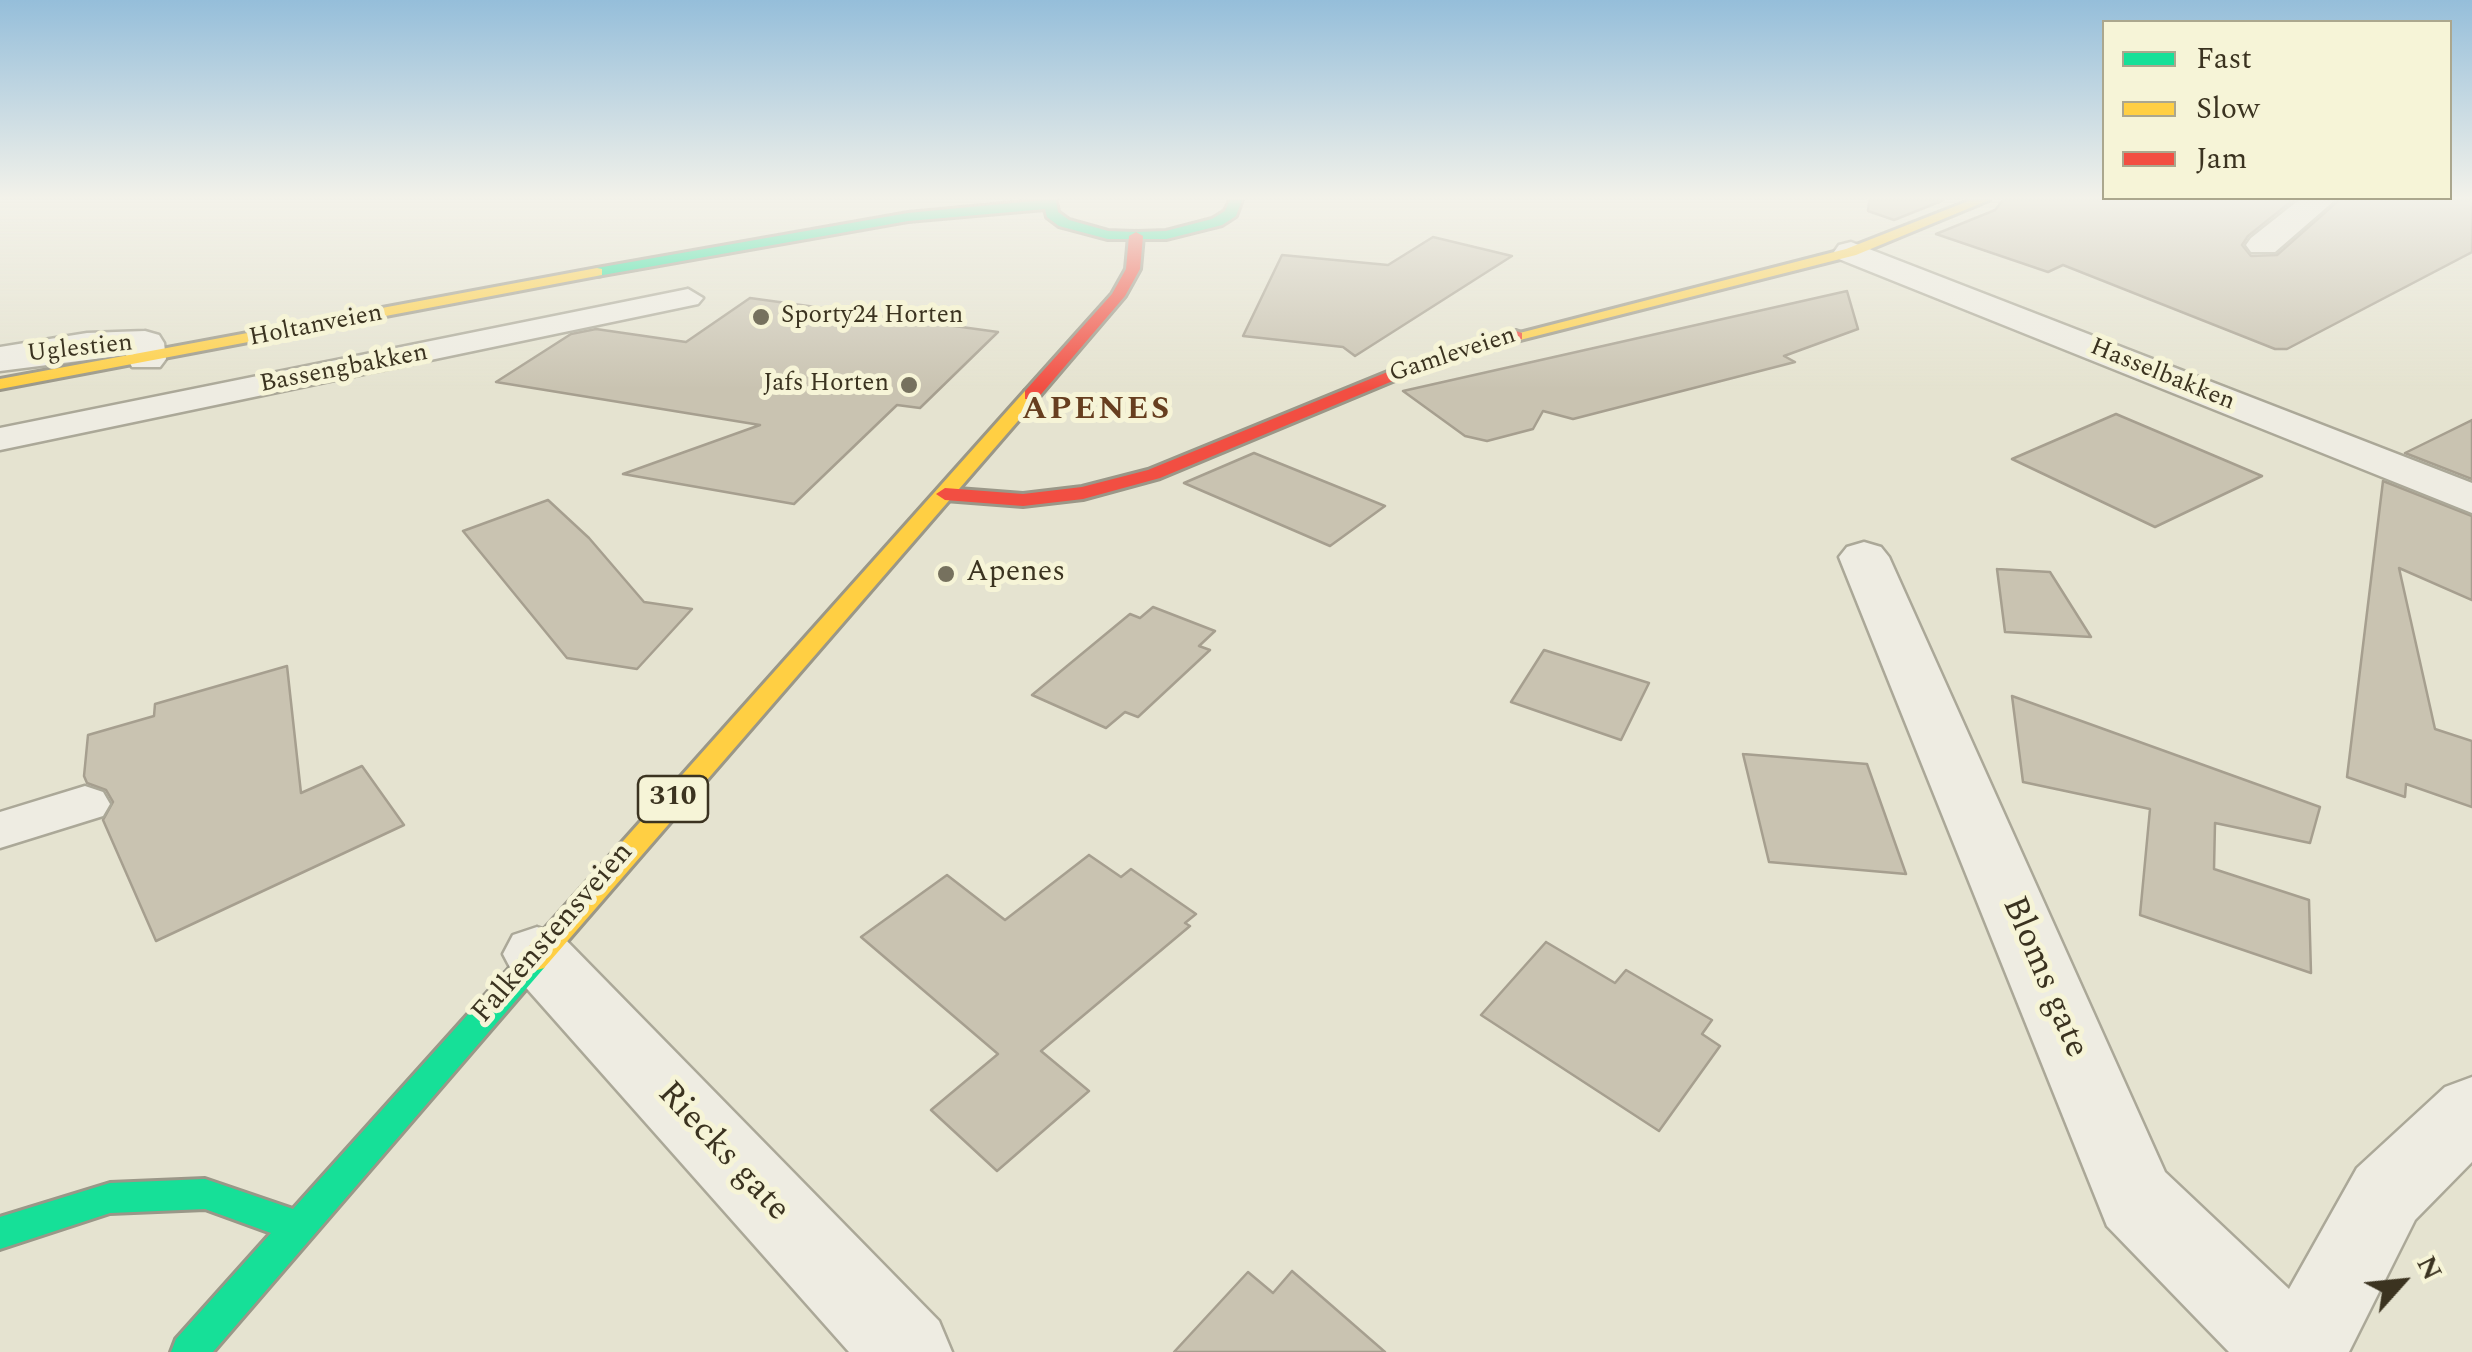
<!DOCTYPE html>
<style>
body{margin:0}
#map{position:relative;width:2472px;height:1352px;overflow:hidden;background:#e5e3d0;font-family:Spectral,serif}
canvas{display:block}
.legend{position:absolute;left:2102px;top:20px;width:350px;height:180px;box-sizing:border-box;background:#f6f4d7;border:2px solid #aba78e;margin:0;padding:12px 18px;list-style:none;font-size:30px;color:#3b3320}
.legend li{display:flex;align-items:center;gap:20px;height:50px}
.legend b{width:50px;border:2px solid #aba78e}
.north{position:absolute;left:2352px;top:1232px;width:100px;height:100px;-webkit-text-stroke:8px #f6f4d7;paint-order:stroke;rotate:63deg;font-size:28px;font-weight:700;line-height:40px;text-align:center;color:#3b3320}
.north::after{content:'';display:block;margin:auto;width:35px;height:45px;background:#3b3320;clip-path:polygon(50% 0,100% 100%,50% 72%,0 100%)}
</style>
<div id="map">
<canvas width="2472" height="1352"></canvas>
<ul class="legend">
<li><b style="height:12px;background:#16e098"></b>Fast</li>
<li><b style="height:12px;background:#ffcf43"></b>Slow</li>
<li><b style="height:12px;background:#f24e42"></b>Jam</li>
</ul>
<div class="north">N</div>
</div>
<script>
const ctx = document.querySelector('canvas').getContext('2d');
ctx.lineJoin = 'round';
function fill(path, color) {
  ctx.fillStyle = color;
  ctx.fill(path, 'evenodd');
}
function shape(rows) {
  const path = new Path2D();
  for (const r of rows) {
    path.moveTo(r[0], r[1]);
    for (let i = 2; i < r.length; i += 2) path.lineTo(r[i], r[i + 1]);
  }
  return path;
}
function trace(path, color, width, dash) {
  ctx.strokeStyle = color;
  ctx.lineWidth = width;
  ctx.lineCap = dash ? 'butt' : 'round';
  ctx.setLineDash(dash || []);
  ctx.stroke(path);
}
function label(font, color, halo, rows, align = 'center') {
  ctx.font = font + ' Spectral,serif';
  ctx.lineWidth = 10;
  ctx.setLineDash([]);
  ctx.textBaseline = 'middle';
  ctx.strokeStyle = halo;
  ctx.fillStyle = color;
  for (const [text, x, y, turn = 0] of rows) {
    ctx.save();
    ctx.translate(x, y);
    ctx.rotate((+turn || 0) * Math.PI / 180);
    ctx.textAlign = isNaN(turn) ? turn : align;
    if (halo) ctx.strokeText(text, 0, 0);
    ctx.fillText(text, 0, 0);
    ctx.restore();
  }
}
const building = shape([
 [1869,200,1944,200,1894,220,1868,211,1869,200],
 [2003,200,2293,200,2248,236,2242,245,2251,256,2277,255,2339,200,2472,200,2472,252,2287,349,2275,349,2063,265,2048,272,1936,234,1995,210,2003,200],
 [1433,237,1512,256,1355,356,1343,347,1243,336,1282,255,1388,265,1433,237],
 [1847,291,1858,329,1784,356,1795,362,1573,419,1543,411,1533,429,1487,441,1465,436,1403,391,1847,291],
 [750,298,998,332,920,408,897,405,794,504,623,474,760,425,496,382,571,334,596,329,686,342,750,298],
 [2116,414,2262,476,2155,527,2012,459,2116,414],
 [2472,420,2472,479,2405,453,2472,420],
 [1254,453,1385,506,1330,546,1184,483,1254,453],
 [2383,481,2472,516,2472,600,2399,568,2435,729,2472,741,2472,807,2406,784,2405,797,2347,777,2383,481],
 [548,500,589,538,644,602,692,609,637,669,567,658,463,531,548,500],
 [1997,569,2050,572,2091,637,2005,632,1997,569],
 [1153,607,1215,631,1199,646,1210,650,1138,717,1125,712,1106,728,1032,695,1130,614,1140,618,1153,607],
 [1544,650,1649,683,1621,740,1511,702,1544,650],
 [287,666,301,793,362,766,404,825,156,941,103,820,113,802,106,790,87,783,84,776,88,735,154,716,155,704,287,666],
 [2012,696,2320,807,2310,843,2215,823,2214,869,2309,900,2311,973,2140,915,2150,809,2023,782,2012,696],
 [1743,754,1867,764,1906,874,1769,862,1743,754],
 [1089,855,1121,877,1131,869,1196,914,1185,923,1190,926,1041,1051,1089,1091,997,1171,931,1110,998,1054,861,937,947,875,1005,920,1089,855],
 [1546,942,1615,983,1626,970,1712,1020,1702,1034,1720,1046,1659,1131,1481,1015,1546,942],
 [1292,1271,1385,1352,1174,1352,1248,1272,1273,1293,1292,1271]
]);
const lane = shape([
 [688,289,703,298,698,304,0,450,0,428,688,289],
 [85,786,103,792,110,804,103,816,0,848,0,812,85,786]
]);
const street = shape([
 [2299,200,2335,200,2275,252,2251,252,2246,245,2251,238,2299,200],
 [1851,242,2472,483,2472,513,1839,259,1834,252,1839,245,1851,242],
 [145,331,159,335,164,343,166,359,160,367,132,367,126,355,0,371,0,347,87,333,145,331],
 [1864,542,1881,547,1889,557,2165,1172,2289,1289,2357,1168,2445,1087,2472,1077,2472,1162,2415,1220,2349,1352,2229,1352,2107,1226,1839,557,1847,547,1864,542],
 [537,927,561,935,939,1321,952,1352,849,1352,513,973,503,954,513,935,537,927]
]);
const fast = shape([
 [1044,200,1056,200,1058,212,1069,220,1108,231,1136,232,1166,231,1212,219,1225,211,1230,200,1242,200,1236,216,1222,225,1166,239,1108,239,1059,226,1047,217,1045,209,908,221,597,276,590,272,597,268,908,213,1044,200],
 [534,949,544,952,548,960,544,968,213,1352,171,1352,176,1339,271,1233,205,1209,110,1213,0,1249,0,1217,110,1183,205,1179,293,1209,524,952,534,949]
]);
const slow = shape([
 [1971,200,1989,200,1856,255,1516,341,1508,336,1846,249,1971,200],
 [597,268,602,269,602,275,0,389,0,379,597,268],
 [1031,390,1039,395,1037,399,544,968,534,971,524,968,520,960,524,952,1025,391,1031,390]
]);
const jam = shape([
 [1136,232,1143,236,1140,269,1125,296,1037,399,1025,399,1025,391,1112,294,1126,269,1129,236,1136,232],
 [1516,331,1522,333,1522,339,1419,370,1160,478,1083,499,1023,506,945,500,936,494,945,488,1023,494,1082,487,1148,470,1407,364,1516,331]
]);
const markers = [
 [761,317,10,"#76715e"],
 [909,385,10,"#76715e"],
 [946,574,10,"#76715e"]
];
const farPoinames = [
 ["Sporty24 Horten",781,317],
 ["Jafs Horten",889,385,"right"]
];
const farStreetnames = [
 ["Holtanveien",316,327,-11],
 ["Uglestien",80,350,-6],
 ["Gamleveien",1453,356,-18],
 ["Bassengbakken",344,370,-11],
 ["Hasselbakken",2162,376,22]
];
const shields = [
 [673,799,70]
];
const shieldNames = [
 ["310",673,799]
];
const poiNames = [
 ["Apenes",966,574]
];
const streetNames = [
 ["Falkenstensveien",554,934,-49]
];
const farDistrictnames = [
 ["APENES",1097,412]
];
const nearStreetnames = [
 ["Bloms gate",2043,978,67],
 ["Riecks gate",722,1153,47]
];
fill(building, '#c9c3b1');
trace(building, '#a69f8f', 2.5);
trace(lane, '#aba898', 5);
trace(street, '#aba898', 5);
trace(fast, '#9a9788', 6);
trace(slow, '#9a9788', 6);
trace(jam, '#9a9788', 6);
fill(lane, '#eeece2');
fill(street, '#eeece2');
fill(fast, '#16e098');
fill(slow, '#ffcf43');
fill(jam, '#f24e42');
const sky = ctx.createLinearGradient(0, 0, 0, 389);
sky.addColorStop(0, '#95beda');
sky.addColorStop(0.51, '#f3f2ea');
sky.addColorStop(1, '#f3f2ea00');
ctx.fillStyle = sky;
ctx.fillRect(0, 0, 2472, 389);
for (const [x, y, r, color] of markers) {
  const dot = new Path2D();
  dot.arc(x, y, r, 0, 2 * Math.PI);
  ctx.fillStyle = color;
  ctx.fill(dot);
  trace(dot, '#f6f4d7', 4);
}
label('25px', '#3b3320', '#f6f4d7', farPoinames, 'left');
label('25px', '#3b3320', '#f6f4d7', farStreetnames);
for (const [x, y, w] of shields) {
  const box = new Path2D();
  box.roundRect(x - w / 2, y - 23, w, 46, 8);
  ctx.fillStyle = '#f6f4d7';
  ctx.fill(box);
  trace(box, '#3b3320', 2.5);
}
label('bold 28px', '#3b3320', null, shieldNames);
label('30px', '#3b3320', '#f6f4d7', poiNames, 'left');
label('30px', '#3b3320', '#f6f4d7', streetNames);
ctx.letterSpacing = '2.5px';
label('bold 32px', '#673e1f', '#f6f4d7', farDistrictnames);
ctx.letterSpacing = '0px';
label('35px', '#3b3320', '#f6f4d7', nearStreetnames);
</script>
